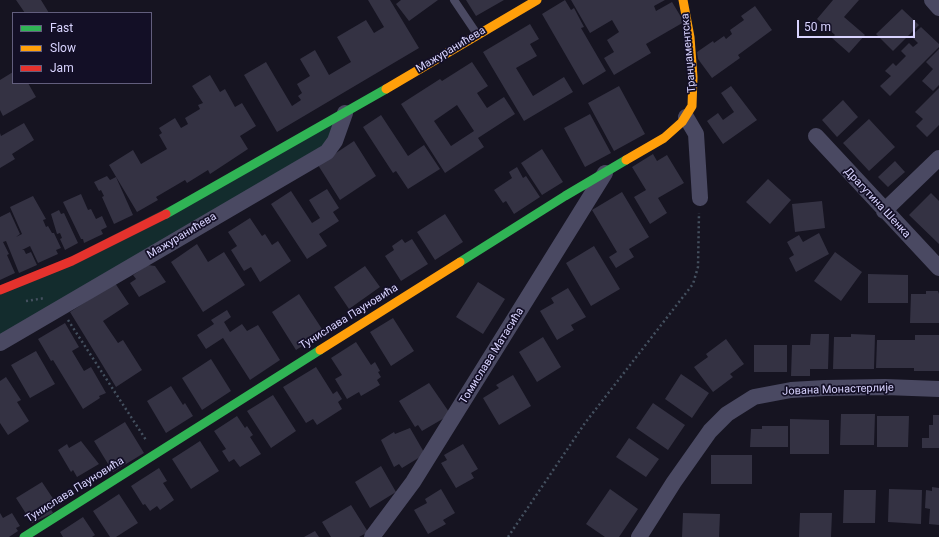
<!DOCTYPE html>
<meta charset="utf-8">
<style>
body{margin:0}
#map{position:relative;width:939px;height:537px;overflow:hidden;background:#161421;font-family:Roboto,sans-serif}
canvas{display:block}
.legend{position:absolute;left:12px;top:12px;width:140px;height:72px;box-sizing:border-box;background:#130f26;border:1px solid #625e7d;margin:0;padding:5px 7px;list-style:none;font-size:12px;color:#d9d4ff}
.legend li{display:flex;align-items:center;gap:8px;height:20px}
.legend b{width:20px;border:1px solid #625e7d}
.scale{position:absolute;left:797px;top:20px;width:118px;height:18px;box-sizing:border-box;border:2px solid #d9d4ff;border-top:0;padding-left:5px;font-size:12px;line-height:14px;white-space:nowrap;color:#d9d4ff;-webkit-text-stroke:3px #130f26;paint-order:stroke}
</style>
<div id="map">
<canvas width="939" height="537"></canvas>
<ul class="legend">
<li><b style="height:5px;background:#30b455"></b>Fast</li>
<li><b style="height:5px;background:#ff9f0a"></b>Slow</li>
<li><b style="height:5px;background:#e5322d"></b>Jam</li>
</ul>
<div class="scale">50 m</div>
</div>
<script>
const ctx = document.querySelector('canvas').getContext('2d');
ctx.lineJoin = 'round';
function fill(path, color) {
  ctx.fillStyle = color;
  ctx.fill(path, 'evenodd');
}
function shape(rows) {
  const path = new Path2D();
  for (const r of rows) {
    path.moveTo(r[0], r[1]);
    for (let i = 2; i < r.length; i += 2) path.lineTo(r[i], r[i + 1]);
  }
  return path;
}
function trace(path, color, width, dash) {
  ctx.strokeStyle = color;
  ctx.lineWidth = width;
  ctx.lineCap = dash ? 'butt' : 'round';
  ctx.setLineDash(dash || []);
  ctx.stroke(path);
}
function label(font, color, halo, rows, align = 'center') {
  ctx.font = font + ' Roboto,sans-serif';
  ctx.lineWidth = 3.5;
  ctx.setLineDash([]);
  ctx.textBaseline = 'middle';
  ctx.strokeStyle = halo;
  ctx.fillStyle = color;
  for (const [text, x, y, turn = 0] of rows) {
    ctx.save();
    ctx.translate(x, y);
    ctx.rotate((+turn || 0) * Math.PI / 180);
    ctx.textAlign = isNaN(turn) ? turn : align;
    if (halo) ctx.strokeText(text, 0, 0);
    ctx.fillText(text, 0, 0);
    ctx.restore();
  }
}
const green = shape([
 [340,119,332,140,0,340,0,293]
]);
const building = shape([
 [16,0,41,0,49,13,25,13],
 [368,0,390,0,419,48,277,132,244,75,266,62,292,106,301,100,298,96,302,93,297,84,310,76,300,59,315,50,329,75,351,62,337,37,366,20,374,33,384,27],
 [401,0,438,0,409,21,396,4],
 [466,0,504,0,476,16],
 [565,0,571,10,574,8,584,27,581,28,606,71,583,85,542,14],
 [571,0,665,0,654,6,656,11,672,2,684,22,646,44,651,53,614,75,604,58,614,52,607,40,619,32,612,20,590,33],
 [833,0,859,0,844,17,865,35,849,53,832,38,835,35,817,19],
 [755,6,772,30,738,55,740,58,712,78,698,59,697,52,713,41,714,43,724,36,726,39,732,34,730,30,744,20,741,16],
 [902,9,919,25,893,51,876,34],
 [530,24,539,39,530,44,537,56,516,68,533,96,564,77,573,92,524,121,483,52],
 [921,27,939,44,939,47,890,96,880,86,891,76,885,71,893,63,896,66,906,56,901,51,909,43,913,47,918,43,911,36],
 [939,49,939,85,933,91,922,81,933,69,926,62],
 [472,62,488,86,477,93,487,108,504,97,515,114,478,138,484,147,445,173,401,104,440,79,442,81],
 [457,105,474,131,451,146,434,121],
 [13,72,13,83,28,83,36,97,3,116,0,110,0,80],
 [210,75,220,92,225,89,235,107,242,103,256,126,240,136,248,149,210,174,208,170,187,183,185,180,156,197,158,200,137,212,109,165,133,150,141,164,167,149,159,135,162,133,159,128,175,118,181,128,188,124,185,118,200,109,198,105,203,103,192,86],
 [619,86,645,134,614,151,588,103],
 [731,86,757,120,723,144,707,121,718,113,723,120,734,112,721,93],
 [939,88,939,125,927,137,916,126,923,119,915,112],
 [843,100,858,117,837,137,822,120],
 [590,114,611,153,585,167,564,128],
 [381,115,408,156,424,145,440,169,408,189,396,171,393,173,363,127],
 [869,119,895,147,869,171,843,143],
 [24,123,34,140,12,154,15,159,0,168,0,133,1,136],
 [354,141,376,176,340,200,318,165],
 [542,149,563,182,542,195,521,163],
 [653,154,657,161,667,155,684,183,658,198,667,213,650,224,634,197,646,190,632,167],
 [895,161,905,172,888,187,878,177],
 [517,167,523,178,526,176,540,197,514,214,506,201,503,203,494,190,512,178,509,172],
 [107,176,110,180,116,177,133,215,114,224,102,197,104,196,101,190,99,191,94,182],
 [768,179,791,200,770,224,746,202],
 [327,189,339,208,333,212,339,221,319,234,327,246,307,259,271,204,291,191,312,223,320,218,309,200],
 [622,192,649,237,629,249,634,257,616,268,609,257,617,252,592,210],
 [931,193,939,201,939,244,909,215],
 [81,194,88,210,91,209,96,219,102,216,107,227,101,230,103,234,84,243,83,239,81,239,63,202],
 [33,196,46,219,43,220,46,227,48,226,52,233,54,233,61,248,56,250,58,254,38,263,30,246,22,250,24,250,26,254,31,252,37,265,19,273,6,241,3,242,9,254,7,255,15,273,0,280,0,217,10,212,20,234,16,237,22,234,10,207],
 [822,201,825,228,795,232,792,204],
 [59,210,61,214,64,213,78,243,65,250,60,239,62,238,60,233,57,234,51,214],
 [445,214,463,242,435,260,417,232],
 [250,218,262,236,265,234,272,245,278,241,291,261,260,282,251,267,244,271,231,250,237,246,228,232],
 [819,233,829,254,796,272,789,258,794,255,787,242,799,235,803,242],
 [402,239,405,243,412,239,428,264,401,281,385,256,394,250,392,246],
 [197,244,208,262,224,252,245,285,203,312,171,262],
 [594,246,620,289,591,306,566,263],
 [835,252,862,272,841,301,814,281],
 [148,265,155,266,166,282,139,297,130,283,136,279,133,275],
 [365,266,380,287,349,309,334,287],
 [868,274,908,275,908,303,868,303],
 [478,282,505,299,483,334,456,317],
 [115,283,129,304,103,321,118,343,123,340,142,370,116,387,70,312],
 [568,288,586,317,571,325,574,330,557,340,540,311,554,303,551,298],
 [926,291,938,291,939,294,939,323,910,323,911,294,926,294],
 [299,294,324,332,296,350,272,312],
 [227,310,231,317,224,322,230,332,242,324,247,331,258,325,280,360,250,380,223,338,206,349,197,335,214,324,211,320],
 [393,318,414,351,391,366,370,332],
 [65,323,79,347,72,351,84,371,91,367,106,393,99,396,100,398,83,409,53,360,51,361,38,339],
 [811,334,829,334,828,369,810,369,810,376,791,376,792,345,810,345],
 [851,334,875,335,874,369,833,369,834,337,851,337],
 [915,335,939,335,939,371,914,371,914,368,876,368,877,340,915,340],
 [543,337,561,367,537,382,519,352],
 [726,339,744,364,730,374,733,377,713,392,694,367,708,357,706,354],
 [356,342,371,365,375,362,380,371,378,372,381,377,377,380,380,385,361,396,359,392,347,399,335,379,342,375,331,358],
 [754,345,787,345,787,372,754,372],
 [36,351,55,384,30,398,11,365],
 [211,359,231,391,202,410,182,378],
 [316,367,333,394,337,391,342,399,338,402,342,409,317,425,313,419,306,423,283,387],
 [681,374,709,393,692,418,665,399],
 [513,375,531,406,499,425,483,398,499,388,496,385],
 [6,377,21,400,17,402,29,421,8,435,0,423,0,381],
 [429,383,449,412,446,417,422,431,418,425,415,427,399,401],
 [171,386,183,405,185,403,193,416,166,433,147,401],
 [273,395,296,431,271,448,247,411],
 [653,403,685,425,668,450,636,428],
 [841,414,875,414,874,445,840,445],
 [933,415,939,415,939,448,922,448,922,438,929,438,929,425,933,425],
 [237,416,245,428,247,426,253,435,250,437,261,454,240,467,234,459,229,462,222,451,226,449,214,431],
 [877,416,909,416,908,447,877,447],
 [790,419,829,420,829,454,790,454],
 [125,422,144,453,113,472,94,441],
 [762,426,788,426,788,447,750,447,751,429,762,429],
 [410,428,425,454,402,468,399,464,394,467,381,440,394,432,395,434],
 [629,438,659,459,646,477,616,457],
 [81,441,99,464,77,477,73,470,71,472,58,450,67,444,69,448],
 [200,441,219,471,191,489,172,459],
 [463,444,478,469,471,473,474,478,456,488,441,463,447,460,444,455],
 [711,455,752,455,752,484,711,484],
 [381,466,396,492,370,508,355,482],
 [159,468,167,481,163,483,174,500,160,510,157,506,150,511,145,504,143,505,131,486],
 [42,482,54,500,48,504,53,513,32,523,16,498],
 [932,487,939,488,939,525,929,524,930,509,925,508,926,490,932,491],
 [441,489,455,513,443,520,446,524,428,534,414,510,427,503,425,499],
 [610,489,638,509,619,537,605,537,586,524],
 [889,489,922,490,921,524,888,522],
 [844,490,876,490,875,523,843,523],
 [119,494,138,523,116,537,110,537,93,511],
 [351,505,368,532,359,537,331,537,322,522],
 [0,513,3,518,12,513,20,526,16,528,18,531,9,537,0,537],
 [683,513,720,514,719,537,682,537],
 [800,513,832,513,831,537,799,537],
 [83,517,95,535,92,537,63,537,60,532],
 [315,531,319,537,304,537]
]);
const path = shape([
 [26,301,45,298],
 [68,320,146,440],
 [508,537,585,423,693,284,698,267,699,213]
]);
const lane = shape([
 [454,0,477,34]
]);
const street = shape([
 [932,0,939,8],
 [686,117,696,134,700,198],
 [816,136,939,268],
 [884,211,939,158],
 [0,343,327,152,335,141,345,113],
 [372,537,413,482,605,173],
 [639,537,674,482,710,431,727,414,754,397,791,390,825,388,885,387,939,389]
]);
const fast = shape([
 [166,214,386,89],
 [460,262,565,196,626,160],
 [24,537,320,350]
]);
const slow = shape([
 [386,89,537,0],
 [626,160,664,138,682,122,692,106,693,77,690,37,683,0],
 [320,350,460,262]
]);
const jam = shape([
 [0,290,72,261,166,214]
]);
const streetNames = [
 ["Мажуранићева",451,50,-31],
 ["Транџаментска",689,53,-95],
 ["Драгутина Шенка",877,203,47],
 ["Мажуранићева",182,236,-31],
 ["Тунислава Пауновића",349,317,-32],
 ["Томислава Матасића",492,356,-58],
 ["Јована Монастерлије",838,390,-2],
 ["Тунислава Пауновића",75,490,-32]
];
fill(green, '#132c2d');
fill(building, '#343243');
trace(path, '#44505f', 2.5, [2, 3]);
trace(lane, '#4a4962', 8);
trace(street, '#4a4962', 16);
trace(fast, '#30b455', 9);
trace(slow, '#ff9f0a', 9);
trace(jam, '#e5322d', 9);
label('11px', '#d9d4ff', '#130f26', streetNames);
</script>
